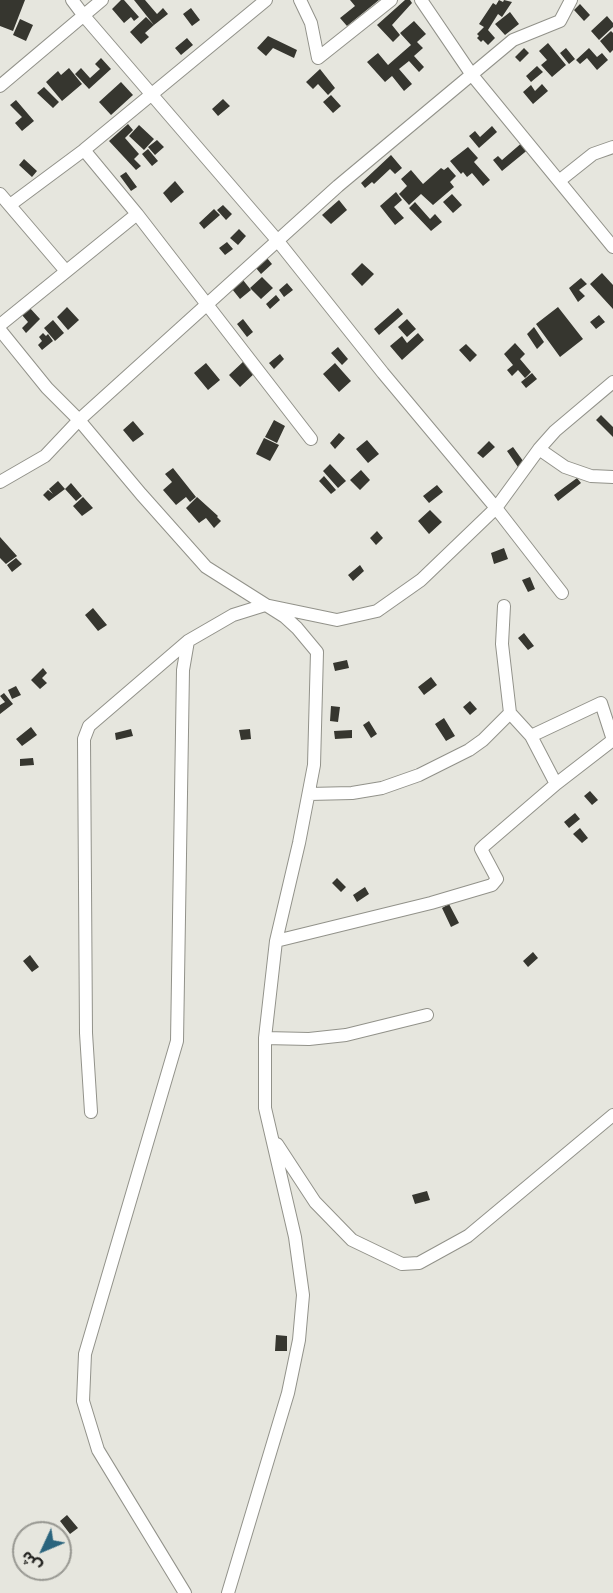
<!DOCTYPE html>
<meta charset="utf-8">
<style>
body{margin:0}
#map{position:relative;width:613px;height:1593px;overflow:hidden;background:#e6e6de;font-family:Barlow,"Noto Sans Arabic",sans-serif}
canvas{display:block}
.north{position:absolute;left:12px;top:1521px;width:60px;height:60px;box-sizing:border-box;background:#e6e6de;border:2px solid #989892;border-radius:50%;rotate:226deg;font-size:16px;font-weight:700;line-height:24px;text-align:center;color:#22221f}
.north::after{content:'';display:block;margin:auto;width:21px;height:27px;background:#2a647d;clip-path:polygon(50% 0,100% 100%,50% 72%,0 100%)}
</style>
<div id="map">
<canvas width="613" height="1593"></canvas>
<div class="north">ش</div>
</div>
<script>
const ctx = document.querySelector('canvas').getContext('2d');
ctx.lineJoin = 'round';
function fill(path, color) {
  ctx.fillStyle = color;
  ctx.fill(path, 'evenodd');
}
function shape(rows) {
  const path = new Path2D();
  for (const r of rows) {
    path.moveTo(r[0], r[1]);
    for (let i = 2; i < r.length; i += 2) path.lineTo(r[i], r[i + 1]);
  }
  return path;
}
function trace(path, color, width, dash) {
  ctx.strokeStyle = color;
  ctx.lineWidth = width;
  ctx.lineCap = dash ? 'butt' : 'round';
  ctx.setLineDash(dash || []);
  ctx.stroke(path);
}
const building = shape([
 [0,0,25,0,13,31,0,26],
 [121,0,124,0,139,17,134,21,131,17,124,23,112,9],
 [134,0,145,0,157,14,163,8,168,14,154,25],
 [350,0,379,0,347,26,340,18,355,6],
 [405,0,410,0,412,3,392,25,400,35,393,42,377,25],
 [499,0,503,2,504,0,512,2,502,17,498,14,488,30,495,38,488,45,483,40,481,42,477,38,479,36,477,34,484,27,479,24,493,3,496,5],
 [580,4,590,15,584,21,574,10],
 [191,8,200,20,192,26,183,14],
 [510,12,519,24,505,35,495,24],
 [607,16,613,23,613,27,599,40,591,31],
 [146,17,154,25,145,33,149,37,141,44,130,32],
 [20,19,33,25,26,41,13,35],
 [414,21,426,34,417,42,423,48,414,56,424,67,419,72,409,61,399,69,412,84,404,91,392,76,385,82,367,62,378,53,388,65,411,45,400,33],
 [611,31,613,33,613,50,610,53,600,41],
 [268,36,297,50,294,58,273,48,266,56,257,48],
 [187,38,193,45,181,55,175,48],
 [548,43,566,65,552,77,541,65,547,60,539,51],
 [524,48,529,53,520,62,515,57],
 [566,48,575,59,569,64,560,53],
 [589,48,597,57,602,53,608,60,597,70,587,58,580,64,576,60],
 [101,58,111,69,89,89,75,74,81,68,90,78,100,69,95,64],
 [537,66,543,72,531,82,526,76],
 [69,68,82,84,62,101,46,82,58,71,61,75],
 [320,69,335,88,328,95,318,84,313,89,306,82],
 [121,82,133,95,111,115,99,102],
 [542,84,548,91,533,104,523,92,531,85,535,91],
 [44,87,59,102,53,108,37,93],
 [331,95,341,106,333,113,323,102],
 [223,99,230,106,218,116,212,109],
 [16,100,34,121,22,131,15,123,22,117,10,105],
 [128,124,133,130,125,138,139,154,134,159,141,166,136,170,109,141],
 [139,125,154,139,144,150,129,136],
 [492,126,497,132,479,148,469,136,475,131,480,137],
 [157,140,164,147,155,155,148,147],
 [524,141,530,148,502,171,493,160,498,156,502,160],
 [468,147,478,158,474,162,490,180,483,186,472,173,467,177,463,172,461,174,450,161],
 [148,149,158,161,152,166,142,154],
 [391,155,402,168,395,174,390,169,374,184,372,182,365,188,361,183],
 [24,159,37,171,32,177,19,165],
 [448,167,456,176,450,182,454,187,433,205,421,194,409,205,399,194,407,186,401,179,411,170,423,184,441,168,444,170],
 [126,172,137,187,131,191,120,176],
 [175,181,184,192,171,203,163,193],
 [396,192,402,200,394,207,404,218,395,225,380,206],
 [452,194,462,205,453,213,443,202],
 [339,200,347,210,331,224,322,215],
 [415,202,430,219,435,214,442,222,431,231,409,208],
 [223,205,232,214,226,220,217,210],
 [214,209,220,215,204,229,199,223],
 [239,229,246,236,238,245,230,238],
 [227,242,233,249,225,255,219,248],
 [267,258,272,264,261,274,256,268],
 [362,263,374,274,362,286,351,274],
 [602,273,613,285,613,309,590,284],
 [262,277,273,288,261,299,250,288],
 [581,278,587,284,579,290,585,296,578,302,569,288],
 [243,280,251,290,240,299,232,289],
 [287,283,293,290,284,297,279,290],
 [276,295,280,300,270,309,266,304],
 [29,307,40,319,26,333,22,328,28,322,22,315],
 [67,307,79,320,68,330,57,317],
 [558,307,583,339,560,357,536,324],
 [398,308,403,314,379,335,374,329],
 [599,315,605,322,596,329,590,322],
 [243,319,253,332,247,337,237,324],
 [407,319,416,329,407,337,398,327],
 [53,320,64,333,55,341,44,328],
 [534,327,544,342,537,349,527,334],
 [43,333,46,336,48,334,53,341,42,350,38,345,42,341,39,337],
 [418,333,424,340,402,360,390,346,402,336,407,343],
 [515,343,525,354,520,359,531,372,525,378,518,370,512,376,507,370,513,365,504,354],
 [466,344,477,355,470,362,459,350],
 [338,347,348,359,342,365,331,353],
 [280,354,284,359,274,369,269,363],
 [245,360,256,372,240,387,229,375],
 [206,363,220,380,208,390,194,373],
 [335,363,351,381,339,392,323,374],
 [532,373,537,379,526,388,521,382],
 [601,415,613,427,613,437,596,420],
 [274,420,285,426,277,443,265,437],
 [133,421,144,434,133,442,123,430],
 [339,433,345,438,335,449,330,443],
 [264,438,279,445,270,461,256,454],
 [367,440,379,454,368,463,356,449],
 [489,441,495,447,483,458,477,453],
 [513,447,526,465,520,470,507,451],
 [330,464,346,481,338,488,323,471],
 [173,468,196,497,190,502,186,497,176,505,163,490,172,482,165,474],
 [361,470,370,480,360,490,350,480],
 [324,476,336,490,331,494,319,481],
 [577,478,581,483,558,501,554,495],
 [58,481,65,489,49,501,43,495,48,490,53,494,49,489],
 [71,483,82,496,76,501,65,489],
 [437,485,443,492,429,503,423,496],
 [83,497,93,508,82,516,73,506],
 [197,497,218,516,217,517,221,521,214,528,206,518,199,523,186,508],
 [430,510,442,522,429,534,418,521],
 [377,531,383,538,376,545,370,538],
 [0,537,17,556,6,564,0,558],
 [504,548,508,559,494,564,491,553],
 [16,558,22,564,12,572,7,565],
 [360,565,364,571,353,581,348,575],
 [530,577,535,589,528,592,522,580],
 [93,608,107,625,98,631,85,615],
 [524,633,534,646,528,650,518,638],
 [347,660,349,668,335,671,333,663],
 [43,668,47,673,42,678,47,683,40,689,31,680],
 [431,677,437,685,424,695,418,687],
 [16,686,21,695,12,699,8,690],
 [4,693,13,704,0,714,0,705,5,702,0,696],
 [470,701,477,709,470,715,463,707],
 [331,706,340,707,338,722,330,721],
 [444,718,455,736,446,741,435,724],
 [369,721,377,734,371,738,363,725],
 [31,727,37,735,22,746,16,739],
 [131,729,133,736,116,740,115,733],
 [250,729,251,739,241,740,239,730],
 [352,730,352,738,335,739,334,731],
 [33,758,34,765,20,766,20,759],
 [590,791,598,800,592,805,584,796],
 [575,813,580,819,569,828,564,822],
 [580,828,588,838,582,843,573,834],
 [337,878,346,887,341,892,332,883],
 [365,887,369,894,357,902,353,895],
 [449,904,459,923,451,927,442,908],
 [533,952,538,958,528,967,523,961],
 [30,955,39,967,32,972,23,961],
 [427,1191,430,1200,415,1204,412,1195],
 [276,1335,287,1336,287,1351,275,1351],
 [67,1515,78,1528,70,1534,60,1521]
]);
const street = shape([
 [72,0,84,16,277,240,383,373,496,508,562,593],
 [300,0,311,23,318,58,391,0],
 [421,0,472,75,613,247],
 [0,86,102,0],
 [84,150,137,214,311,439],
 [559,181,593,154,613,147],
 [0,194,65,270],
 [10,205,84,150,266,0],
 [0,325,137,214],
 [0,330,47,388,79,420,141,494,206,567,285,617,297,628,317,652,314,765,299,843,276,941,265,1038,265,1108,295,1237,303,1295,299,1340,288,1393,228,1593],
 [539,449,565,467,591,476,613,477],
 [0,482,45,456,79,420,338,186,513,40,560,21,571,0],
 [504,606,502,644,510,713,531,736,556,784],
 [531,736,601,703,613,740],
 [309,794,352,793,382,788,419,775,469,750,483,740,510,713],
 [276,941,431,903,492,885,497,879,481,849,485,845,556,784,613,740],
 [265,1038,309,1039,346,1035,427,1015],
 [91,1112,86,1033,84,739,89,726,188,641,233,615,265,605,337,620,377,611,421,580,496,508,539,449,555,431,613,382],
 [277,1144,315,1202,352,1240,402,1264,419,1263,468,1236,613,1115],
 [185,1593,98,1450,83,1401,85,1354,177,1041,183,670,188,641]
]);
fill(building, '#36362f');
trace(street, '#92928a', 14);
trace(street, '#fff', 12);
</script>
